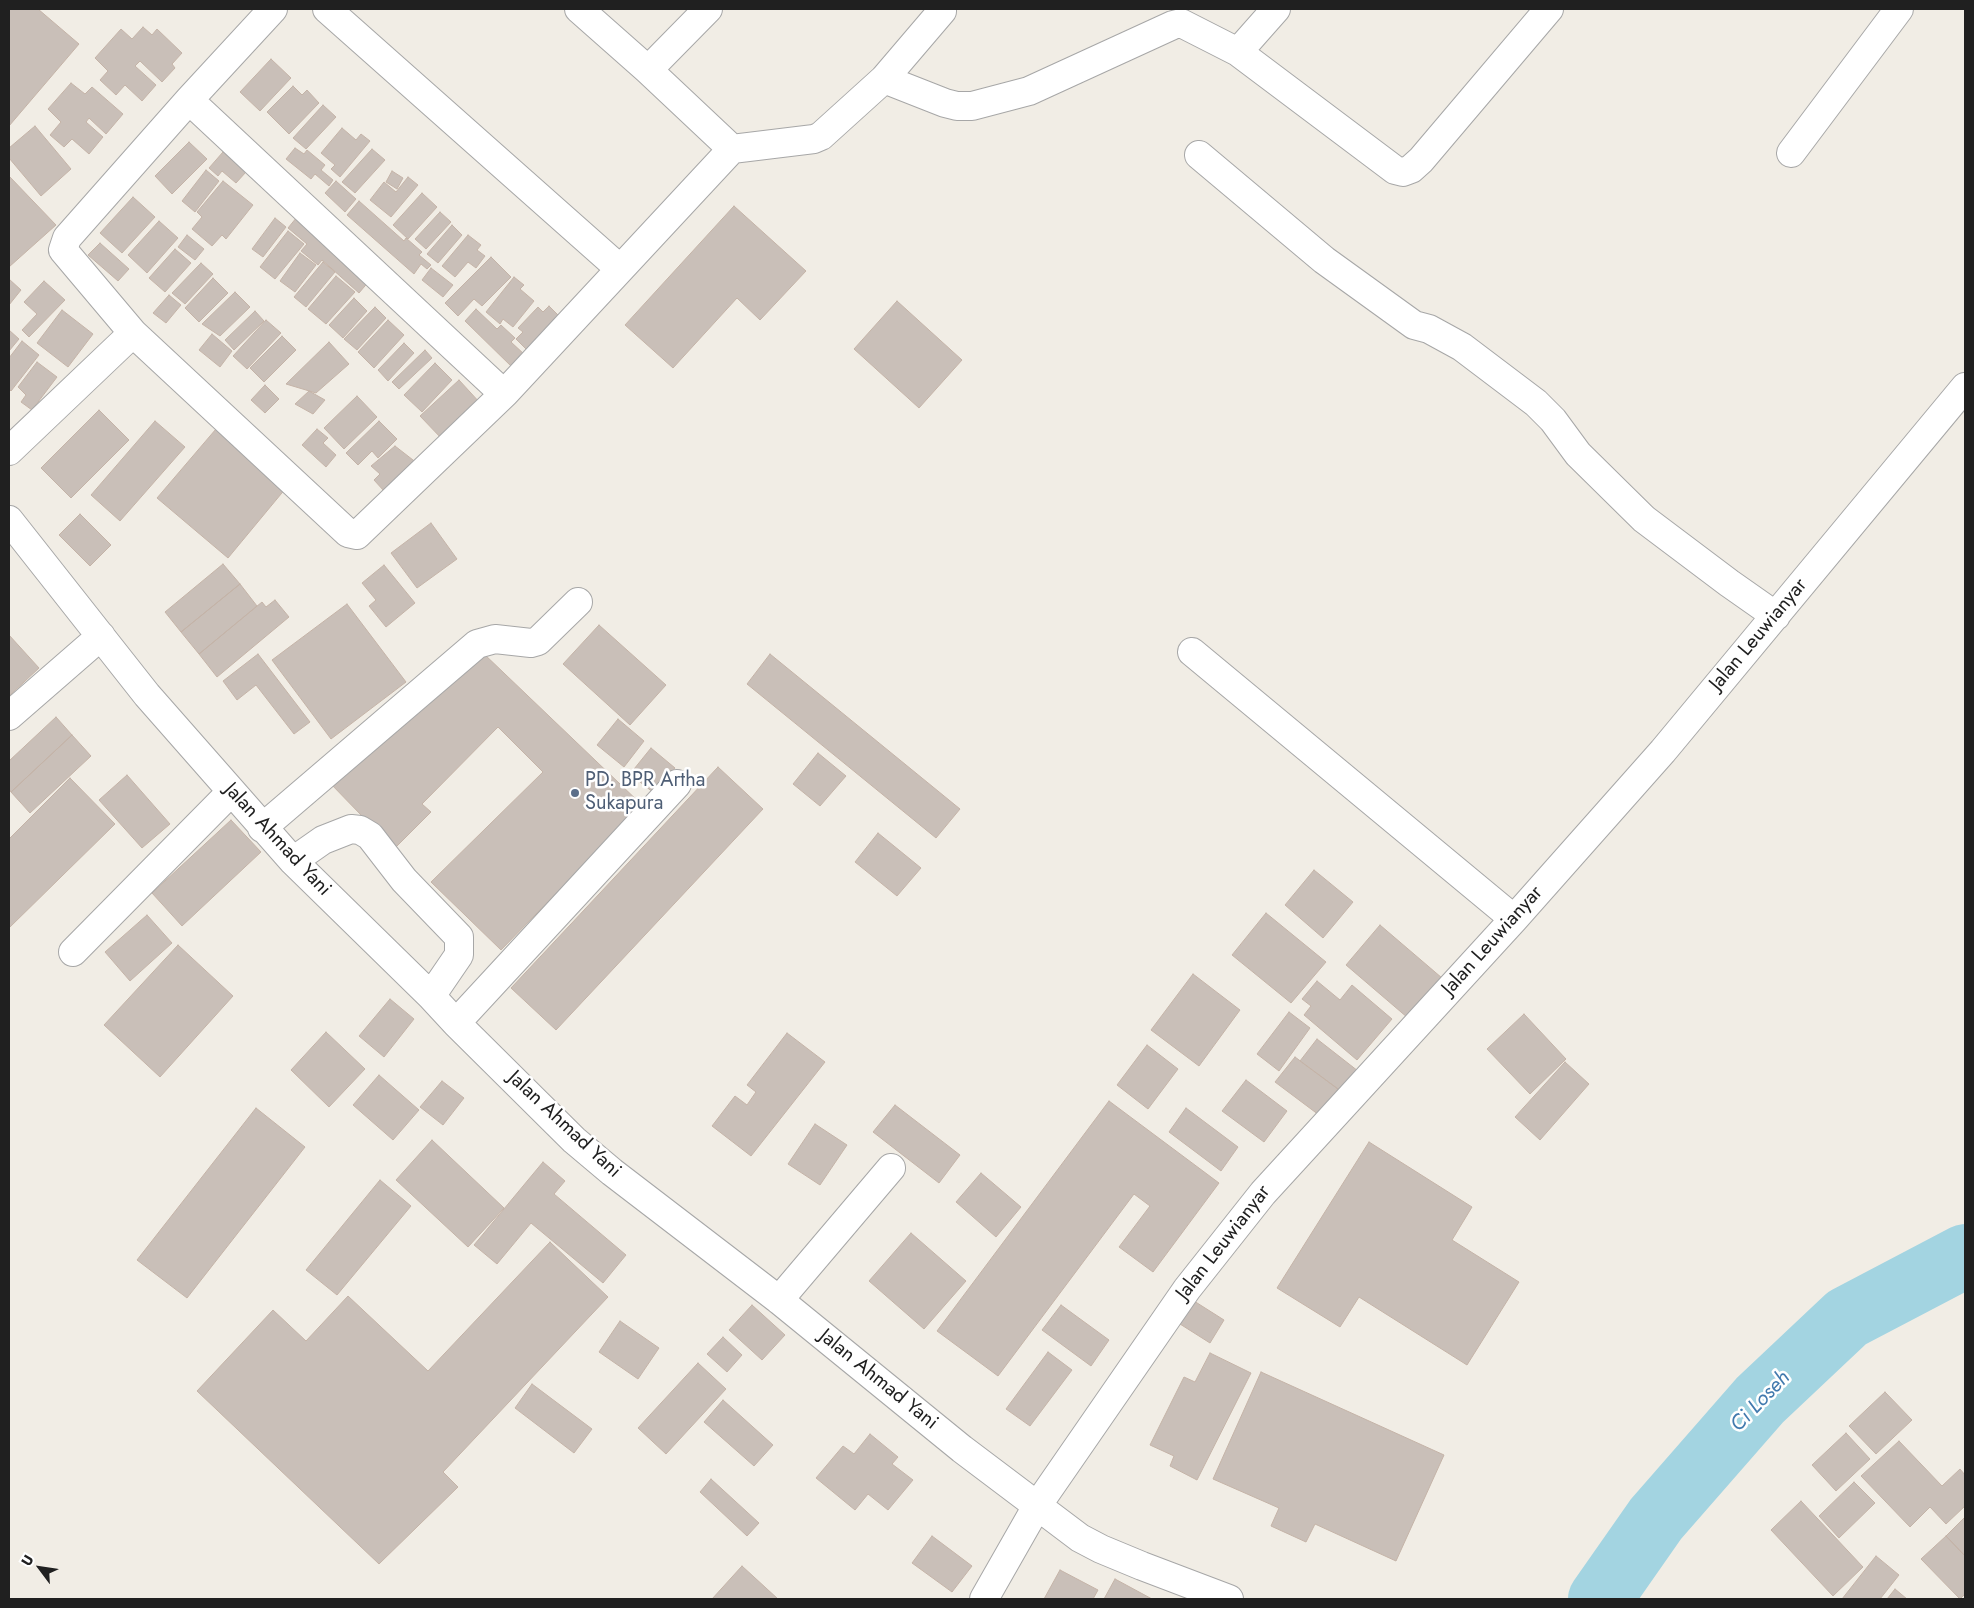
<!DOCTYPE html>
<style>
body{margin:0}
#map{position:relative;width:1974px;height:1608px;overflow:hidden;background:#f1ede5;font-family:Jost,sans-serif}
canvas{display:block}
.frame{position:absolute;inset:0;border:10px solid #202020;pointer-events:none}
.north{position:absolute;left:15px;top:1543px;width:50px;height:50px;-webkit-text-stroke:4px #fff;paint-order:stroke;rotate:301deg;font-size:14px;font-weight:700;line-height:20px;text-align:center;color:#202020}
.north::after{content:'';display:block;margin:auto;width:18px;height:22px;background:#202020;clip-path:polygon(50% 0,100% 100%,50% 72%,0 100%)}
</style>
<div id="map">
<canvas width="1974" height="1608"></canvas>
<div class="frame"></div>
<div class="north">U</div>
</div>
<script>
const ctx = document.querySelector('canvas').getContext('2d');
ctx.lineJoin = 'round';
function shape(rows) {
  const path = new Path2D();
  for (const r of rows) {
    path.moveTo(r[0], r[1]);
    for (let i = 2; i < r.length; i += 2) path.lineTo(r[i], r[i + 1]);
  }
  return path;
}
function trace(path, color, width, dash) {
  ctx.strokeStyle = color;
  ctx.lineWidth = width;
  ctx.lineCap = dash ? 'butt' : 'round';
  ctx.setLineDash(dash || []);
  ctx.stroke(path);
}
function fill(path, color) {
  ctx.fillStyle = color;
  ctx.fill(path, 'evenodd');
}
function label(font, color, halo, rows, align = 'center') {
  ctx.font = font + ' Jost,sans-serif';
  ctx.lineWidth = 5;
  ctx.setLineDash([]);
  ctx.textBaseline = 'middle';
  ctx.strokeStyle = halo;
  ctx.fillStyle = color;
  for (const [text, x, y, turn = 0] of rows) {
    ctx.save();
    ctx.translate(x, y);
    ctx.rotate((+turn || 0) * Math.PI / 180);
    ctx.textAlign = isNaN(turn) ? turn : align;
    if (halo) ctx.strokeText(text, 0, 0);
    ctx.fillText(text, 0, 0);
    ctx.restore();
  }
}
const river = shape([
 [1600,1599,1656,1519,1760,1400,1847,1318,1965,1256]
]);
const building = shape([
 [9,9,38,9,79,44,9,126,9,9],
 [143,27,152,35,157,29,182,53,172,64,175,68,162,82,140,61,135,66,156,85,142,101,125,85,116,95,100,80,108,71,95,58,121,29,132,39,143,27],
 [271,59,291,78,260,111,240,92,271,59],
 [71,83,85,94,92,87,123,114,106,134,89,118,86,122,103,137,89,154,72,139,64,147,50,135,61,122,48,109,71,83],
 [293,86,302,95,307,90,319,103,289,134,267,112,293,86],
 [323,105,336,117,306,149,293,138,323,105],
 [35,126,71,169,41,196,9,158,9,148,35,126],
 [342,128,356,140,361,134,370,141,340,177,331,169,335,165,321,153,342,128],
 [189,142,207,159,172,194,155,176,189,142],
 [295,148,304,154,307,150,325,165,321,170,333,180,329,186,315,174,311,179,286,159,295,148],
 [372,149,385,160,355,193,342,182,372,149],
 [223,152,246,172,236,183,222,171,218,176,209,168,223,152],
 [206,170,219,181,195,212,182,201,206,170],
 [392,171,403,178,397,189,386,182,392,171],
 [9,176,56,225,9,267,9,176],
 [408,177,418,185,391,217,370,200,384,182,396,192,408,177],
 [223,181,253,205,226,239,222,235,212,246,192,229,202,217,197,212,223,181],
 [336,181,356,199,345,212,325,193,336,181],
 [422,193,437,207,408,239,393,225,422,193],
 [133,197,155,217,122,253,100,233,133,197],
 [359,201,404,241,406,238,422,252,419,255,431,265,427,269,421,264,414,274,347,215,359,201],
 [734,206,806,271,760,320,737,298,673,368,625,325,734,206],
 [440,212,451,222,426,249,415,239,440,212],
 [297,217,370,280,359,293,322,260,318,265,301,251,307,244,288,228,297,217],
 [275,218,286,227,263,257,252,249,275,218],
 [159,221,178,238,147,273,128,255,159,221],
 [452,225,462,235,438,263,427,254,452,225],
 [288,231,304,244,275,279,260,267,288,231],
 [187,235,204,249,195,260,178,247,187,235],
 [468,235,481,245,477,250,485,256,476,268,468,262,455,277,442,266,468,235],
 [100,243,129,269,118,281,88,255,100,243],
 [175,249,191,263,165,292,149,278,175,249],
 [300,253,316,265,295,292,280,281,300,253],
 [491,257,511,277,482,306,474,299,458,316,445,303,491,257],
 [323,262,335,272,306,307,294,297,323,262],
 [201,263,213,274,185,304,172,293,201,263],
 [431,268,453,285,443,297,422,280,431,268],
 [336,276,355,292,326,324,308,309,336,276],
 [514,277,524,285,520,289,534,301,513,327,503,319,500,324,486,312,514,277],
 [213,278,228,293,199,322,185,308,213,278],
 [9,279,21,290,9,305,9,279],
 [44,281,65,300,29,337,22,330,37,314,24,302,44,281],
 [235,292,250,307,220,336,202,324,235,292],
 [169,295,181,305,166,323,153,313,169,295],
 [354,298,367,311,343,338,329,325,354,298],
 [897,301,962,360,919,408,854,349,897,301],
 [549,306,565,322,532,355,516,339,523,332,518,328,538,307,543,312,549,306],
 [375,307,386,318,357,350,344,339,375,307],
 [476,309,497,329,501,325,515,338,511,342,525,355,513,368,465,321,476,309],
 [62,310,93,334,68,367,37,343,62,310],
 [255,311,264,321,234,350,225,340,255,311],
 [266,320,281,333,247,369,233,356,266,320],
 [388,320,404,335,374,368,358,352,388,320],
 [9,330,19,339,9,351,9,330],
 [212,334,232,351,220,367,199,350,212,334],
 [282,336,296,350,264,382,250,368,282,336],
 [22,341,39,355,11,391,9,389,9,358,22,341],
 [329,342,349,364,316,393,286,384,329,342],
 [404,343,414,353,388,381,378,370,404,343],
 [425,350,432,358,399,389,392,382,425,350],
 [37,362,57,377,32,410,21,402,26,395,18,387,37,362],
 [435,363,452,380,422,412,404,395,435,363],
 [459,380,481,404,443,440,420,416,459,380],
 [265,385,279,399,265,413,251,400,265,385],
 [309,391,325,400,313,414,295,404,309,391],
 [357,396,377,417,344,449,324,428,357,396],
 [99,410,129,440,71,498,41,468,99,410],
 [155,421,185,447,120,521,91,495,155,421],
 [379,421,397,439,378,458,372,451,358,465,346,453,379,421],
 [216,429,286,488,228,558,157,498,216,429],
 [317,429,328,438,323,443,336,455,326,467,302,445,317,429],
 [395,446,422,467,384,491,374,480,380,474,371,466,395,446],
 [80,514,111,545,90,566,59,535,80,514],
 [431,523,457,559,417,588,391,553,431,523],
 [223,564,240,584,181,632,165,612,223,564],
 [384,565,415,603,386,627,369,606,376,600,362,583,384,565],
 [240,584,257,606,199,654,181,632,240,584],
 [275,600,289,617,217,677,199,654,262,602,266,607,275,600],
 [347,604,406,682,331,739,272,660,347,604],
 [599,625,666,685,630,725,563,664,599,625],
 [9,635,39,668,9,696,9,635],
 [482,652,642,805,501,950,431,882,543,772,498,727,422,804,431,812,394,849,330,783,482,652],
 [258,654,310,722,294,734,256,685,237,700,223,681,258,654],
 [770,654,960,809,936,838,747,684,770,654],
 [56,717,72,735,11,792,9,789,9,761,56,717],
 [618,719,644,741,624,767,597,745,618,719],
 [72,735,91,756,30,813,11,792,72,735],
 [651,748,675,768,654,793,630,774,651,748],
 [818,753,846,776,820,806,793,784,818,753],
 [718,767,763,809,556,1030,511,988,718,767],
 [127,775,170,824,142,848,99,800,127,775],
 [70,778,115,824,9,928,9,839,70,778],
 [231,820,261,852,182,926,152,893,231,820],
 [878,833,921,868,897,896,855,862,878,833],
 [1314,870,1353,902,1323,938,1285,905,1314,870],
 [1266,913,1326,962,1291,1003,1232,955,1266,913],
 [147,915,172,943,130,981,105,952,147,915],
 [1380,925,1442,978,1408,1018,1346,965,1380,925],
 [178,945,233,996,160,1077,104,1025,178,945],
 [1193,974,1240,1010,1199,1066,1151,1030,1193,974],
 [1317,981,1340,1000,1352,985,1392,1019,1357,1060,1304,1015,1311,1006,1302,999,1317,981],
 [390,999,414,1019,384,1057,359,1036,390,999],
 [1289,1012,1310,1028,1279,1071,1257,1054,1289,1012],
 [1524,1014,1566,1059,1530,1094,1487,1049,1524,1014],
 [326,1032,365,1069,329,1107,291,1070,326,1032],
 [787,1033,825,1062,751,1156,712,1126,735,1096,747,1105,756,1092,747,1085,787,1033],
 [1317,1039,1358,1071,1342,1092,1300,1061,1317,1039],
 [1147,1045,1178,1069,1148,1109,1117,1085,1147,1045],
 [1295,1057,1338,1089,1319,1115,1275,1082,1295,1057],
 [1565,1062,1589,1084,1540,1140,1515,1117,1565,1062],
 [379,1075,419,1110,393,1140,353,1105,379,1075],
 [1246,1080,1287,1111,1264,1142,1222,1111,1246,1080],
 [442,1081,464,1098,443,1125,420,1107,442,1081],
 [1109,1101,1219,1183,1153,1272,1119,1247,1150,1206,1134,1194,998,1376,937,1331,1109,1101],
 [895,1105,960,1155,939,1183,873,1132,895,1105],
 [256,1108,305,1147,187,1298,137,1260,256,1108],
 [1186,1108,1238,1147,1221,1171,1169,1132,1186,1108],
 [815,1124,847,1145,820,1185,788,1164,815,1124],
 [432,1140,504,1208,468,1247,396,1180,432,1140],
 [1369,1142,1472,1207,1452,1240,1519,1282,1467,1365,1359,1297,1340,1327,1277,1288,1369,1142],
 [543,1162,565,1181,554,1194,626,1255,603,1283,531,1223,497,1264,474,1245,543,1162],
 [981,1173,1021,1207,996,1237,956,1202,981,1173],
 [380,1180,411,1206,337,1295,306,1270,380,1180],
 [911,1233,966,1281,924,1329,869,1281,911,1233],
 [550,1242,608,1297,443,1472,458,1487,379,1564,197,1391,273,1310,306,1341,348,1296,428,1371,550,1242],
 [1194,1301,1224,1320,1210,1343,1180,1324,1194,1301],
 [752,1305,785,1335,762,1360,729,1330,752,1305],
 [1061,1305,1109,1340,1091,1366,1042,1330,1061,1305],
 [620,1321,659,1348,638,1379,599,1352,620,1321],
 [723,1337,742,1355,727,1372,707,1354,723,1337],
 [1048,1352,1072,1370,1030,1426,1006,1409,1048,1352],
 [1210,1353,1251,1373,1197,1480,1170,1466,1174,1456,1150,1445,1184,1377,1195,1382,1210,1353],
 [698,1363,726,1389,666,1454,638,1428,698,1363],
 [1261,1372,1444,1455,1396,1561,1315,1524,1306,1542,1271,1526,1279,1508,1213,1479,1261,1372],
 [532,1384,592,1429,574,1453,515,1408,532,1384],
 [1885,1392,1912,1420,1876,1454,1849,1426,1885,1392],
 [723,1400,773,1445,754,1466,704,1422,723,1400],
 [1846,1433,1870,1459,1836,1491,1812,1465,1846,1433],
 [870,1434,898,1457,892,1464,913,1480,888,1510,868,1494,855,1510,816,1478,843,1446,854,1454,870,1434],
 [1899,1441,1942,1486,1960,1469,1965,1475,1965,1506,1946,1524,1930,1507,1910,1527,1861,1476,1899,1441],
 [711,1479,759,1523,747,1536,700,1492,711,1479],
 [1854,1482,1875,1503,1839,1538,1819,1516,1854,1482],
 [1801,1501,1863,1567,1833,1596,1771,1530,1801,1501],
 [1965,1517,1965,1556,1946,1536,1965,1517],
 [932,1536,972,1566,952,1592,912,1563,932,1536],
 [1946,1536,1965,1556,1965,1594,1960,1599,1921,1559,1946,1536],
 [1876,1556,1899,1575,1880,1599,1842,1599,1876,1556],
 [742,1566,778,1599,712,1599,742,1566],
 [1060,1570,1098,1590,1093,1599,1044,1599,1060,1570],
 [1115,1579,1152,1599,1104,1599,1115,1579],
 [1895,1589,1907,1599,1887,1599,1895,1589]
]);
const minor = shape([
 [273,9,189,100,67,238,63,250,133,333,348,533,357,535,504,394,732,149,648,70,579,9],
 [327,9,619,268],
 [1238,52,1276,9],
 [648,70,708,9],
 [884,79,945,103,957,106,972,106,1029,91,1173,25,1181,23,1238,52,1395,170,1403,172,1411,169,1421,160,1549,9],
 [189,100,504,394],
 [732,149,814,139,821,136,884,79,942,11],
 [1791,153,1899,9],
 [1199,155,1324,260,1414,325,1429,329,1462,347,1536,403,1553,420,1578,454,1644,519,1729,583,1776,616],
 [9,451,133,333],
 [9,520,147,695,293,861,431,996,456,1023,574,1140,612,1172,779,1300,962,1449,1080,1538,1101,1549,1142,1566,1229,1599],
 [1192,652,1514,919],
 [9,716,101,636],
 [262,828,477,644,495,639,531,643,538,641,578,602],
 [293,861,323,840,351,829,360,830,370,836,404,880,459,937,459,955,431,996],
 [73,952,231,792],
 [456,1023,677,784],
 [779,1300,891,1168],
 [984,1599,1037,1506,1187,1289,1263,1193,1514,919,1663,751,1965,387]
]);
const markers = [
 [575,793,5,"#5c6f8a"]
];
const streetNames = [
 ["Jalan Leuwianyar",1759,635,-50],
 ["Jalan Ahmad Yani",277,840,47],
 ["Jalan Leuwianyar",1493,941,-48],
 ["Jalan Ahmad Yani",564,1125,43],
 ["Jalan Leuwianyar",1224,1243,-52],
 ["Jalan Ahmad Yani",878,1380,39]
];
const serviceNames = [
 ["PD. BPR Artha",585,781],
 ["Sukapura",585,804]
];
const waterNames = [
 ["Ci Loseh",1761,1402,-46]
];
trace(river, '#a3d4e1', 64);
fill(building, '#c9bfb8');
trace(building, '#c4b3a7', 1);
trace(minor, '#a7a7a7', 30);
trace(minor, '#fff', 28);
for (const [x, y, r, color] of markers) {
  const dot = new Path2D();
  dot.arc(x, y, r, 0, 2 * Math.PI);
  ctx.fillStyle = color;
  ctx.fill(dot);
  trace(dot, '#fff', 2);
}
label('20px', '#202020', '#fff', streetNames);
label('20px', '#4e5e75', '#fff', serviceNames, 'left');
label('italic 21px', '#427aae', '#fff', waterNames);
</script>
